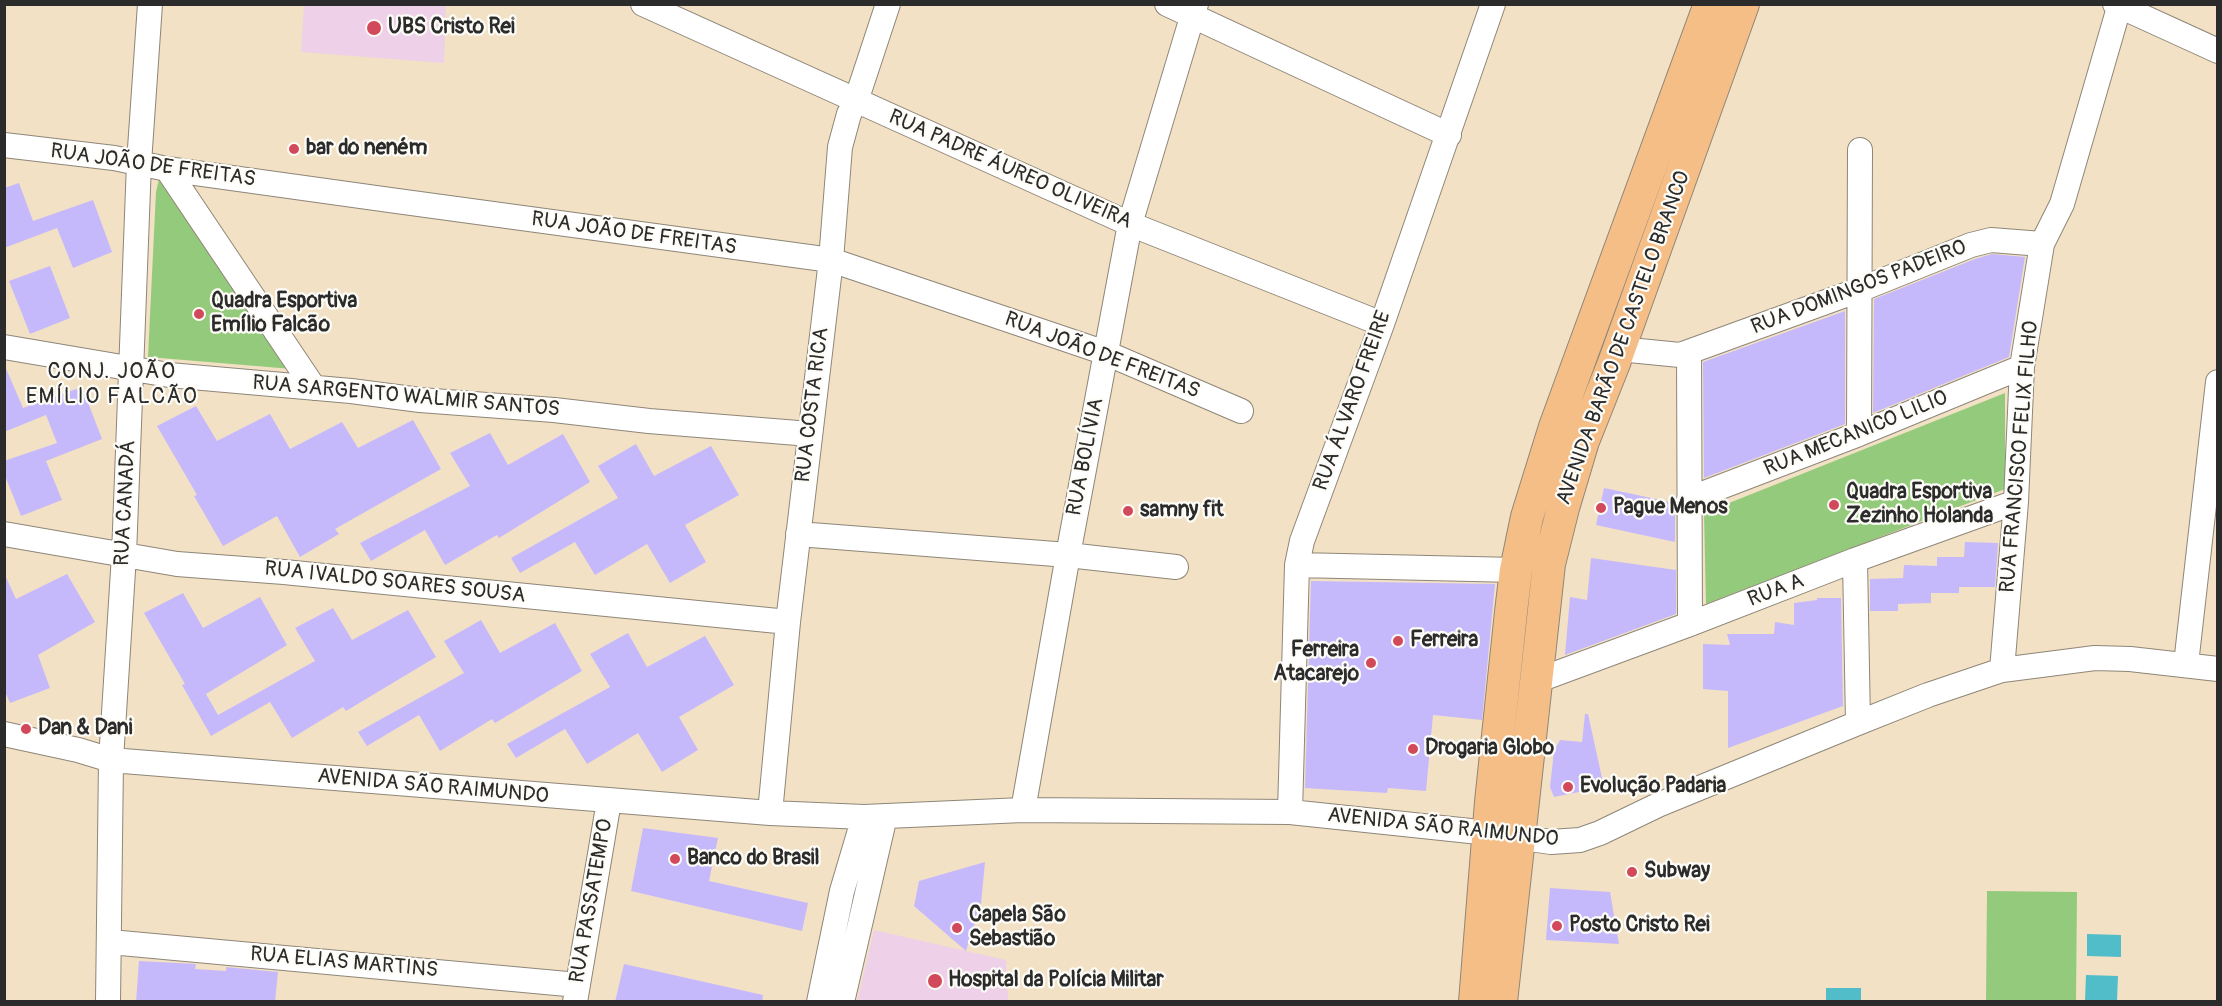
<!DOCTYPE html>
<meta charset="utf-8">
<style>
body{margin:0}
#map{position:relative;width:2222px;height:1006px;overflow:hidden;background:#f2e1c5;font-family:Pangolin,sans-serif}
canvas{display:block}
.frame{position:absolute;inset:0;border:6px solid #2b2b2b;pointer-events:none}
</style>
<div id="map">
<canvas width="2222" height="1006"></canvas>
<div class="frame"></div>
</div>
<script>
const ctx = document.querySelector('canvas').getContext('2d');
ctx.lineJoin = 'round';
function fill(path, color) {
  ctx.fillStyle = color;
  ctx.fill(path, 'evenodd');
}
function shape(rows) {
  const path = new Path2D();
  for (const r of rows) {
    path.moveTo(r[0], r[1]);
    for (let i = 2; i < r.length; i += 2) path.lineTo(r[i], r[i + 1]);
  }
  return path;
}
function trace(path, color, width, dash) {
  ctx.strokeStyle = color;
  ctx.lineWidth = width;
  ctx.lineCap = dash ? 'butt' : 'round';
  ctx.setLineDash(dash || []);
  ctx.stroke(path);
}
function label(font, color, halo, rows, align = 'center') {
  ctx.font = font + ' Pangolin,sans-serif';
  ctx.lineWidth = 4.5;
  ctx.setLineDash([]);
  ctx.textBaseline = 'middle';
  ctx.strokeStyle = halo;
  ctx.fillStyle = color;
  for (const [text, x, y, turn = 0] of rows) {
    ctx.save();
    ctx.translate(x, y);
    ctx.rotate((+turn || 0) * Math.PI / 180);
    ctx.textAlign = isNaN(turn) ? turn : align;
    if (halo) ctx.strokeText(text, 0, 0);
    ctx.fillText(text, 0, 0);
    ctx.restore();
  }
}
const built = shape([
 [304,5,446,5,444,63,301,52],
 [874,930,1006,960,1008,1001,857,1002]
]);
const green = shape([
 [167,178,292,369,148,357,156,192,159,179],
 [2005,393,2005,489,1706,604,1704,513],
 [1987,891,2077,892,2076,1001,1986,1001]
]);
const water = shape([
 [2087,934,2121,935,2121,957,2087,956],
 [2086,975,2118,976,2117,1001,2085,1001],
 [1826,988,1861,988,1861,1001,1826,1001]
]);
const building = shape([
 [19,183,33,221,93,200,112,252,73,268,57,228,4,248,4,188],
 [1992,254,2025,257,2009,357,1873,413,1874,299,1975,259],
 [50,266,70,318,30,334,9,281],
 [1845,311,1845,424,1704,478,1703,362],
 [4,364,23,408,82,387,102,439,46,461,62,500,21,516,4,473,4,461,57,443,46,415,4,432],
 [196,406,217,441,270,414,290,449,342,422,358,448,413,420,441,469,335,529,339,534,300,557,277,516,223,546,194,496,197,495,157,426],
 [490,433,508,465,563,434,590,482,499,538,497,535,445,565,425,530,371,561,360,543,470,486,450,453],
 [636,444,654,476,711,446,739,495,685,525,706,562,670,583,647,544,595,575,575,542,520,573,511,558,618,498,598,466],
 [1604,488,1675,503,1675,542,1596,525],
 [1965,542,1998,543,1995,587,1959,587,1959,593,1931,593,1931,603,1898,604,1898,611,1870,611,1870,579,1903,578,1904,565,1937,566,1937,557,1964,557],
 [1591,558,1676,570,1676,614,1565,655,1570,597,1587,600],
 [4,573,16,599,67,574,95,622,38,655,50,688,10,703,4,689],
 [1311,581,1495,584,1482,720,1433,715,1426,791,1388,788,1387,793,1305,788],
 [183,593,203,628,260,597,287,645,206,694,218,715,315,661,295,628,333,608,352,640,408,610,436,657,346,711,343,707,292,738,270,702,211,736,182,685,185,684,144,613],
 [1817,598,1841,598,1843,706,1728,748,1728,691,1703,689,1703,644,1730,645,1727,634,1774,634,1775,622,1794,625,1794,603,1817,600],
 [481,620,500,653,555,623,582,671,495,723,492,719,440,751,419,715,367,746,358,732,464,673,444,641],
 [628,633,647,667,705,636,734,685,679,717,698,750,662,772,638,733,587,764,565,729,516,758,507,744,610,687,590,654],
 [1585,714,1588,714,1604,787,1554,797,1550,787,1554,751,1560,740,1582,742],
 [643,828,718,838,709,881,808,903,802,931,631,891],
 [985,862,981,904,966,951,914,906,919,881],
 [1550,888,1610,892,1619,944,1546,940],
 [139,961,196,964,195,969,226,971,226,967,278,972,275,1002,136,1002],
 [624,964,763,995,762,1002,615,1002]
]);
const minor = shape([
 [643,4,1130,224,1382,324],
 [1167,4,1449,135],
 [2115,4,2218,51],
 [4,145,114,158,167,169,397,201,831,260,1106,353,1241,411],
 [167,169,314,388],
 [4,347,169,375,351,391,420,400,554,410,649,421,810,434],
 [1619,349,1680,355,1859,290,1971,245,1991,240,2042,244],
 [1689,352,1690,624],
 [1859,434,1860,150],
 [1689,499,1859,434,2022,367],
 [4,534,177,564,284,572,788,622],
 [798,534,1068,555,1176,567],
 [1855,560,1858,723],
 [1297,565,1516,570],
 [2186,664,2218,382],
 [2002,670,2016,502,2022,367,2042,244,2062,204,2120,4],
 [1536,681,1690,624,1855,560,2016,502],
 [4,734,78,750,111,760,770,813,864,817,1023,810,1290,812,1489,833,1551,842,1580,840,1600,833,1658,805,1858,723,1928,695,2002,670,2095,658,2130,659,2218,669],
 [1023,810,1068,555,1130,224,1196,4],
 [1290,812,1297,565,1302,541,1382,324,1493,4],
 [770,813,788,622,831,260,840,147,849,114,856,101,888,4],
 [110,942,578,985],
 [108,1002,111,760,124,555,139,163,150,4],
 [575,1002,609,801],
 [819,1002,842,891,864,817],
 [842,1002,885,816]
]);
const major = shape([
 [1475,1002,1491,802,1511,612,1516,570,1527,517,1555,427,1710,4],
 [1501,1002,1549,564,1563,508,1583,441,1614,363,1743,4]
]);
const markers = [
 [374,28,8,"#d1495b"],
 [294,149,6,"#d1495b"],
 [199,314,6,"#d1495b"],
 [1834,505,6,"#d1495b"],
 [1601,508,6,"#d1495b"],
 [1128,511,6,"#d1495b"],
 [1398,641,6,"#d1495b"],
 [1371,663,6,"#d1495b"],
 [26,729,6,"#d1495b"],
 [1413,749,6,"#d1495b"],
 [1568,787,6,"#d1495b"],
 [675,859,6,"#d1495b"],
 [1632,872,6,"#d1495b"],
 [1557,926,6,"#d1495b"],
 [957,928,6,"#d1495b"],
 [935,981,8,"#d1495b"]
];
const poiNames = [
 ["UBS Cristo Rei",388,28],
 ["bar do neném",306,149],
 ["Quadra Esportiva",211,302],
 ["Emílio Falcão",211,326],
 ["Quadra Esportiva",1846,493],
 ["Zezinho Holanda",1846,517],
 ["Pague Menos",1613,508],
 ["samny fit",1140,511],
 ["Ferreira",1410,641],
 ["Ferreira",1359,651,"right"],
 ["Atacarejo",1359,675,"right"],
 ["Dan & Dani",38,729],
 ["Drogaria Globo",1425,749],
 ["Evolução Padaria",1580,787],
 ["Banco do Brasil",687,859],
 ["Subway",1644,872],
 ["Capela São",969,916],
 ["Sebastião",969,940],
 ["Posto Cristo Rei",1569,926],
 ["Hospital da Polícia Militar",948,981]
];
const streetNames = [
 ["RUA JOÃO DE FREITAS",153,166,8],
 ["RUA PADRE ÁUREO OLIVEIRA",1010,170,24],
 ["RUA JOÃO DE FREITAS",634,234,8],
 ["RUA DOMINGOS PADEIRO",1859,288,-21],
 ["AVENIDA BARÃO DE CASTELO BRANCO",1624,338,-70],
 ["RUA JOÃO DE FREITAS",1102,356,21],
 ["RUA SARGENTO WALMIR SANTOS",406,397,5],
 ["RUA ÁLVARO FREIRE",1353,401,-70],
 ["RUA COSTA RICA",813,405,-83],
 ["RUA MECANICO LILIO",1856,434,-22],
 ["RUA BOLÍVIA",1086,457,-79],
 ["RUA FRANCISCO FELIX FILHO",2020,457,-85],
 ["RUA CANADÁ",126,503,-87],
 ["RUA IVALDO SOARES SOUSA",395,583,6],
 ["RUA A",1776,591,-21],
 ["AVENIDA SÃO RAIMUNDO",433,787,5],
 ["AVENIDA SÃO RAIMUNDO",1443,828,6],
 ["RUA PASSATEMPO",592,901,-80],
 ["RUA ELIAS MARTINS",344,963,5]
];
const neighbourhoodNames = [
 ["CONJ. JOÃO",112,372],
 ["EMÍLIO FALCÃO",112,397]
];
fill(built, '#eed0e8');
fill(green, '#94ca7c');
fill(water, '#50bdc8');
fill(building, '#c6b9fb');
trace(minor, '#8e8678', 26);
trace(major, '#8e8678', 34);
trace(minor, '#fff', 24);
trace(major, '#f6be87', 32);
for (const [x, y, r, color] of markers) {
  const dot = new Path2D();
  dot.arc(x, y, r, 0, 2 * Math.PI);
  ctx.fillStyle = color;
  ctx.fill(dot);
  trace(dot, '#fdfcf7', 2);
}
label('bold 21px', '#2b2b2b', '#fdfcf7', poiNames, 'left');
label('21px', '#2b2b2b', '#fdfcf7', streetNames);
ctx.letterSpacing = '1.5px';
label('22px', '#2b2b2b', '#fdfcf7', neighbourhoodNames);
ctx.letterSpacing = '0px';
</script>
